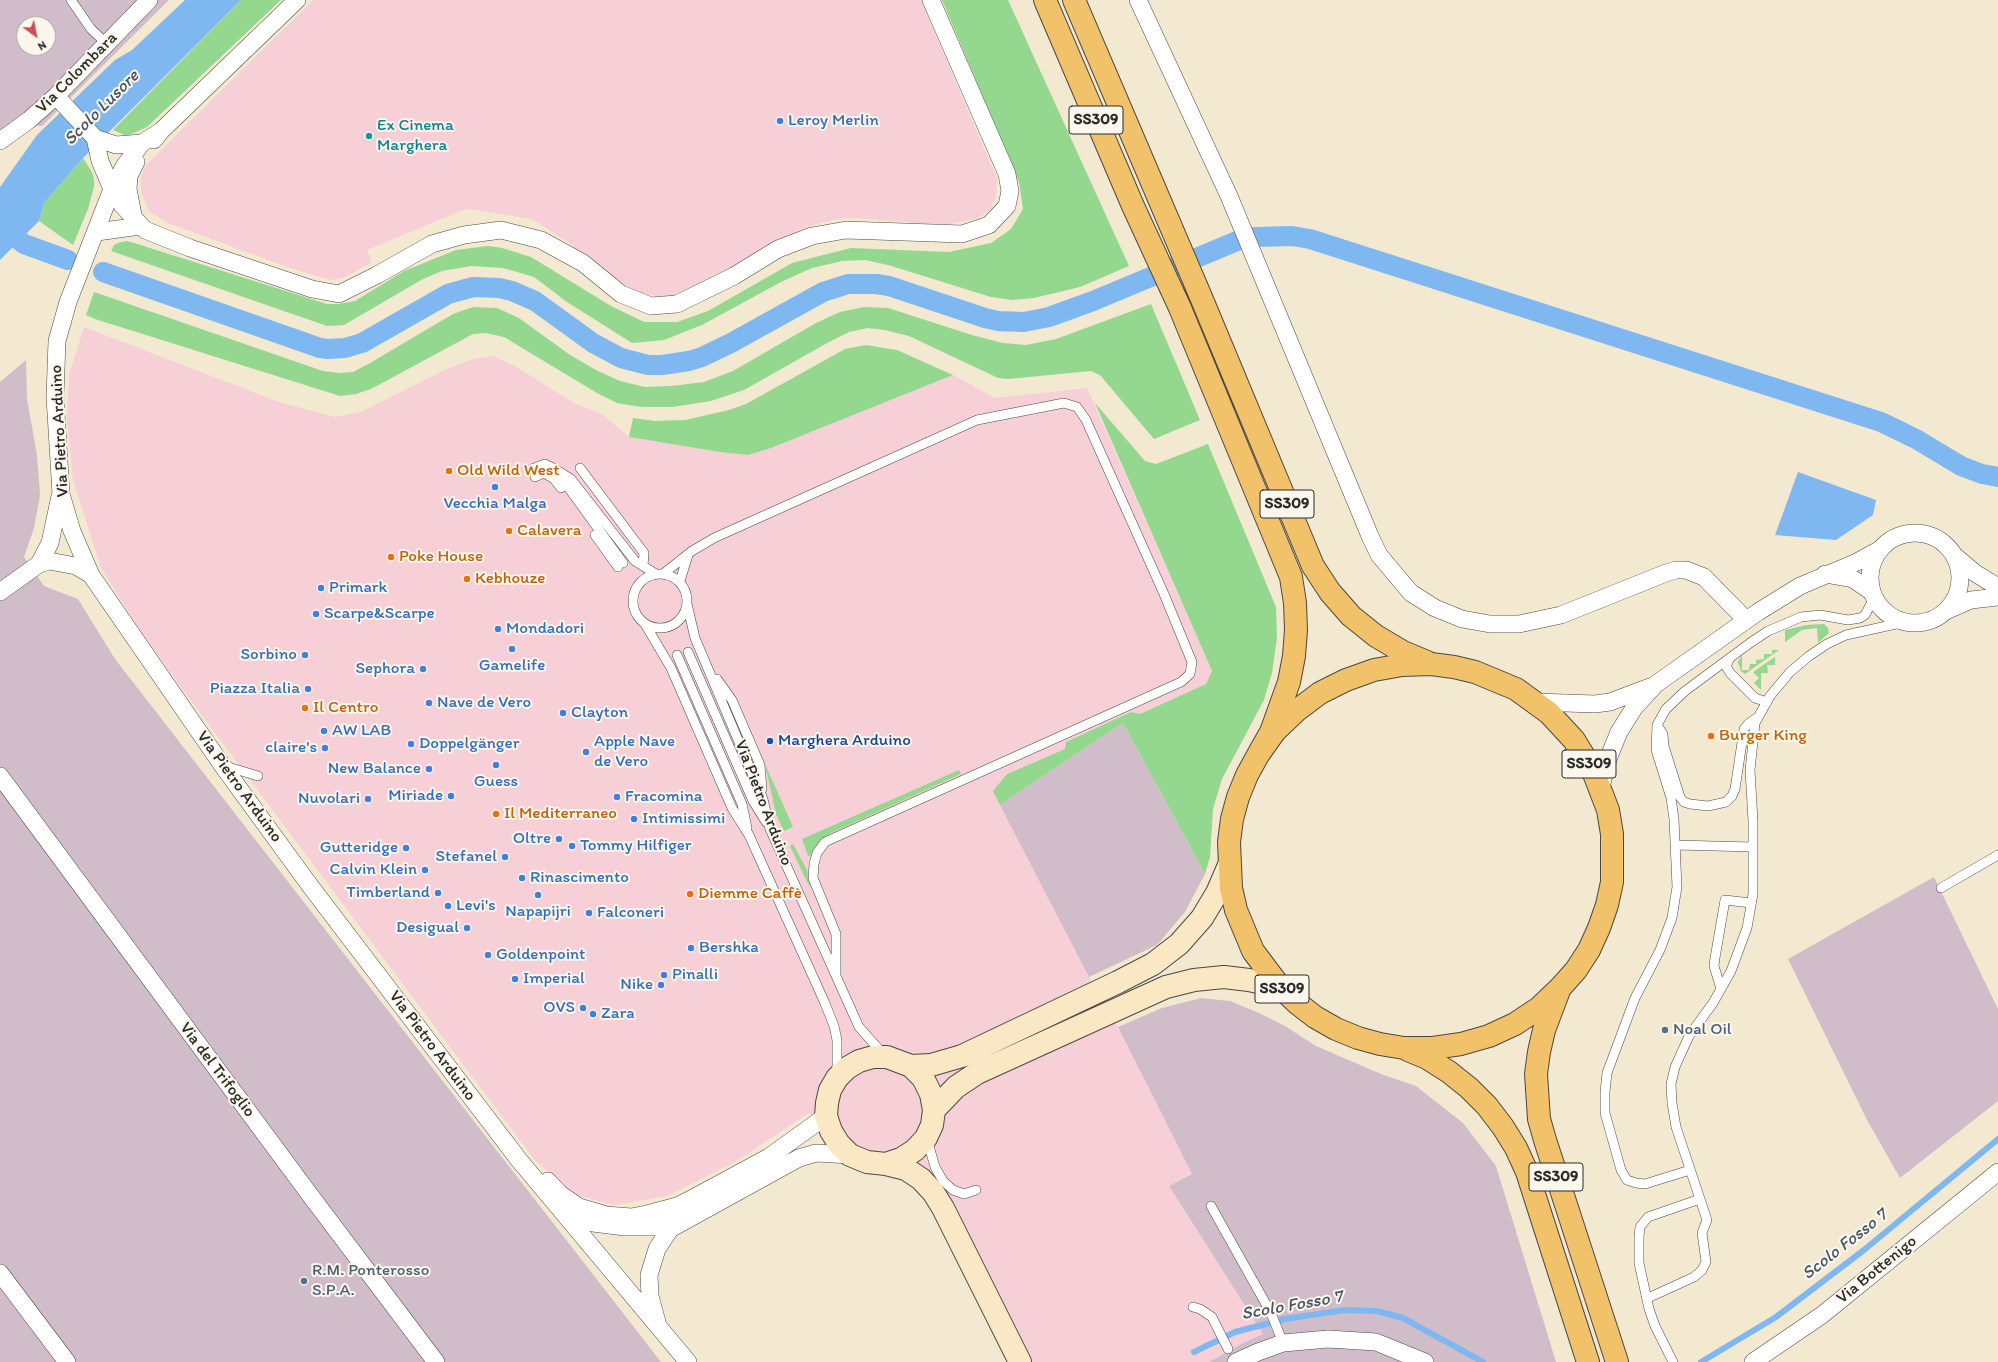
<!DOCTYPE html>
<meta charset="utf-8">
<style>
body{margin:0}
#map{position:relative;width:1998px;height:1362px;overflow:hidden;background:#f3e9d1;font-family:Itim,sans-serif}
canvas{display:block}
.north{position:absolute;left:16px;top:16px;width:40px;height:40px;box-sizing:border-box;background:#fbf7ec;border:1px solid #a8a59f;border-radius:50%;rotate:148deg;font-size:11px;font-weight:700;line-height:16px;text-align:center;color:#2b2b2b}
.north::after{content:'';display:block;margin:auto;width:14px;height:18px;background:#d1495b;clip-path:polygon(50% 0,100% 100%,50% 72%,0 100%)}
</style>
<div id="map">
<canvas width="1998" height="1362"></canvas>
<div class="north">N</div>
</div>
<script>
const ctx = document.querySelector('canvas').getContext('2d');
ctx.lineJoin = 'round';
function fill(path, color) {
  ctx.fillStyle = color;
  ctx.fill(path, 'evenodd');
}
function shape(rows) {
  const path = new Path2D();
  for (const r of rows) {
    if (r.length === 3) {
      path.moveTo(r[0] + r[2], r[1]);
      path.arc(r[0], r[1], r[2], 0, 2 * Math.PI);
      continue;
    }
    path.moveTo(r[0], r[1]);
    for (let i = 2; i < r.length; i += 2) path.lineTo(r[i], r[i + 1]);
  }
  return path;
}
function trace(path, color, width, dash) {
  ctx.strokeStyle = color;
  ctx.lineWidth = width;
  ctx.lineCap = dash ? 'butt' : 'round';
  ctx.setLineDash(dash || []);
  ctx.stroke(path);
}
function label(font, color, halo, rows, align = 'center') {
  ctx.font = font + ' Itim,sans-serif';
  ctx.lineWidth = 4;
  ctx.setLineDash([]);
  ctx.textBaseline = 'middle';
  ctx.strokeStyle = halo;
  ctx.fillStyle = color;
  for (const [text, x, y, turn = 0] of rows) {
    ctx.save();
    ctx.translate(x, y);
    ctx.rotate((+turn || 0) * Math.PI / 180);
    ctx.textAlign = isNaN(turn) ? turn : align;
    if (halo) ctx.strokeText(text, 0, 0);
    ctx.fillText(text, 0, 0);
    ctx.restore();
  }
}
const built = shape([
 [313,0,921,0,997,179,996,197,991,208,981,216,975,219,950,224,929,224,855,218,838,219,817,224,802,229,767,247,713,279,665,298,637,292,571,250,574,246,532,219,469,209,463,210,367,250,371,260,369,264,343,278,330,280,287,267,168,223,149,211,141,192,141,177,145,166],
 [84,327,279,402,335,417,361,412,449,368,473,359,493,356,513,365,574,403,602,414,629,437,720,452,748,455,771,448,953,375,995,398,1087,388,1212,671,1206,684,1140,714,1131,712,1120,717,1065,749,1007,774,1089,977,1118,1027,1192,1174,1169,1186,1263,1334,1241,1344,1209,1362,1029,1362,928,1173,831,1143,809,1113,735,1162,667,1196,614,1205,573,1194,534,1159,182,689,136,624,101,568,73,480,67,419,69,375]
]);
const industrial = shape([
 [0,0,169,0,42,126,9,124,0,131],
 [24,24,48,24,48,48,24,48],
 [26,360,27,399,37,455,40,495,34,528,24,557,44,586,78,599,115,659,661,1362,0,1362,0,382],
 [1123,723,1205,874,1185,912,1157,945,1089,977,1000,805],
 [1934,877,1998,1009,1998,1101,1900,1178,1867,1120,1788,959],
 [1201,998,1230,1001,1259,1013,1285,1026,1316,1046,1381,1074,1416,1086,1463,1123,1496,1166,1556,1362,1209,1362,1241,1344,1263,1334,1169,1186,1192,1174,1118,1027,1162,1008]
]);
const green = shape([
 [241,0,281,0,147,127,127,136,113,130],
 [942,0,1008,0,1129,266,1080,287,1034,298,1012,300,991,297,888,265,865,260,842,261,812,268,781,282,702,325,664,340,632,343,567,302,534,277,503,268,471,266,442,271,423,279,344,325,327,326,111,251,114,245,118,243,126,241,131,242,327,304,338,304,355,301,404,271,456,250,488,246,502,248,531,257,611,306,644,322,677,322,708,311,792,263,851,248,949,252,991,243,1011,229,1023,209,1019,182],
 [83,158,92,172,94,179,94,187,88,209,73,245,39,221,44,203],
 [94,292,323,371,339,373,353,372,370,363,453,314,473,307,497,308,519,318,570,355,596,370,620,381,645,387,671,386,704,382,733,371,816,323,840,312,864,307,888,308,972,335,1003,343,1026,345,1056,339,1151,304,1200,420,1154,439,1100,375,1091,371,1008,379,998,378,909,336,885,330,868,328,849,332,829,342,744,390,711,401,672,407,641,407,617,403,597,393,504,337,486,333,473,334,371,389,356,394,340,396,95,319,86,315],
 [866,345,897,350,953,375,771,448,748,455,720,452,629,437,633,418,655,421,685,420,729,410,746,404,845,349],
 [1095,403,1145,461,1156,464,1208,444,1276,607,1277,638,1272,673,1264,700,1222,779,1213,809,1210,857,1205,874,1123,723,1000,805,993,791,1007,774,1065,749,1066,742,1131,712,1140,714,1206,684,1212,671],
 [1824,624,1828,628,1829,633,1818,643,1817,628,1802,630,1785,642,1785,630,1807,625],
 [1772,650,1779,650,1745,674,1741,671,1738,662,1742,655,1742,670,1749,670,1750,664,1756,664,1756,660,1764,659,1764,654,1772,654],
 [1775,657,1775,665,1767,665,1768,673,1761,673,1761,690,1754,683,1759,678,1753,672],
 [765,764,793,827,784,831,776,814],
 [959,770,961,774,831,833,819,842,810,856,808,856,802,839],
 [793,844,807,870,810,888,790,846]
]);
const water = shape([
 [185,0,241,0,83,158,44,203,39,221,0,260,0,187,37,135,115,60,132,50],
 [1798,472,1876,500,1873,515,1836,540,1775,535]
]);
const stream = shape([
 [1194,1352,1235,1332,1285,1319,1345,1310,1377,1311,1403,1318,1483,1362],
 [1701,1362,1776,1317,1864,1250,1998,1139]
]);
const canal = shape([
 [0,226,24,244,68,260],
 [103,272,320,348,328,349,345,348,362,343,448,294,473,287,499,288,512,291,535,301,593,343,621,358,648,365,662,365,689,361,702,357,731,343,823,292,848,284,876,284,889,286,985,318,998,321,1024,322,1049,317,1093,301,1237,241,1255,237,1292,236,1310,239,1881,422,1916,439,1961,466,1982,474,1998,477]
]);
const lane = shape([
 [71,0,91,29,107,44],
 [580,468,644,553,643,566],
 [532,469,545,464,555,469,623,563],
 [555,469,571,479,635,561,656,574],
 [535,477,544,473,554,479,561,488],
 [595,535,618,567],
 [660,601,27],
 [663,574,692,551,714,538,977,420,1064,403,1077,407,1086,420,1164,594,1192,662,1190,674,1181,682,825,842,817,853,814,864,813,878,836,934,836,974],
 [680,581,688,555],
 [687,604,695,638,763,799,770,829,859,1027,884,1055],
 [645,624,671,668,732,808,749,835,824,1001,834,1026,837,1040,837,1073],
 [688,652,753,801,766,822],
 [677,655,742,804,747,828],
 [1730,658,1726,666,1730,673,1755,698,1767,702],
 [717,679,732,700,760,765,762,789],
 [1657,725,1663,734,1664,746,1680,797,1684,802,1690,804,1708,806,1726,802,1732,796,1735,789,1744,729,1748,724,1758,717],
 [225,766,258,776],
 [1676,845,1753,847],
 [1941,888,1998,855],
 [1721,989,1714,966,1715,958,1725,900,1751,903],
 [927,1139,935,1167,943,1181,953,1190,964,1194,976,1190],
 [1690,1170,1645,1184,1636,1183,1627,1180,1621,1170,1605,1113,1605,1092,1607,1073,1635,998,1660,950,1672,918,1677,887,1674,819,1671,798,1656,750,1657,725,1666,709,1685,691,1750,643,1768,631,1801,617,1820,615,1848,620,1860,618,1865,615,1874,598],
 [1211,1206,1271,1313,1283,1343],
 [1648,1298,1694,1277,1702,1270,1706,1262,1702,1233,1707,1220,1676,1127,1672,1103,1671,1084,1675,1067,1689,1036,1713,1003,1731,971,1747,928,1753,894,1753,821,1750,770,1755,723,1770,696,1790,672,1809,656,1827,644,1846,635,1905,622],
 [1193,1307,1200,1309,1212,1317,1228,1349],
 [1673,1362,1655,1326,1649,1309,1639,1263,1639,1237,1640,1227,1648,1217,1700,1199]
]);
const street = shape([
 [1138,0,1229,196,1370,536,1379,555,1411,593,1435,608,1462,619,1490,624,1519,624,1561,615,1666,573,1676,570,1686,570,1704,577,1746,620],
 [56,96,95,138,116,145,142,143],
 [161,131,142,143,125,165,112,189,68,302,57,341,55,397,61,494,72,531,91,575,222,765,311,887,519,1160,688,1362],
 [95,138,100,161,112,189,122,205,145,230,190,248,312,289,339,294,377,275,432,244,464,235,501,230,541,240,583,263,621,294,651,306,677,304,734,276,778,249,812,236,846,230,962,234,989,225,1007,206,1010,191,1007,174,931,0],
 [154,140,161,131,297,0],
 [0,141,29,120,56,96,149,0],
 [133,215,128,189,129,176,136,162],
 [97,232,140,226],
 [1915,578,45],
 [1956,557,1975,573,1998,587],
 [39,564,50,543,60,496],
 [1825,574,1853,579,1872,592],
 [0,592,39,564,49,561,76,566,91,575],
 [1948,610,1971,600,1998,597],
 [1535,702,1595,704,1610,702,1650,687],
 [0,776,307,1191,436,1362],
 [1601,787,1608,759,1619,732,1634,708,1656,684,1758,612,1800,586,1857,562,1879,550],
 [548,1181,560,1194,579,1207,606,1215,631,1217,647,1214,677,1206,695,1197,769,1157,826,1116],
 [565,1215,593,1223,625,1227,655,1227,680,1222],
 [0,1273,67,1362],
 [657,1322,650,1296,649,1275,657,1249,670,1229,799,1158,816,1153,850,1155],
 [1236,1362,1258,1352,1283,1343,1328,1339,1376,1342,1425,1362],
 [1753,1362,1822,1315,1998,1172]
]);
const secondary = shape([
 [911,1066,931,1065,962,1056,1118,982,1153,964,1179,944,1202,918,1217,893,1229,865],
 [934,1110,956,1087,977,1073,1166,987,1194,980,1224,977,1249,980,1280,987],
 [886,1164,901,1159,915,1150,926,1138,932,1125,934,1110,931,1094,923,1078,911,1066,887,1057,873,1057,859,1061,847,1068,837,1078,830,1090,827,1103,826,1116,831,1131,839,1144,850,1155,867,1162,886,1164,906,1169,921,1179,933,1192,943,1208,1020,1362]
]);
const primary = shape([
 [1045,0,1133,206,1180,308,1291,577,1295,603,1296,630,1294,656,1289,682,1271,732,1258,755,1247,775,1238,797,1232,819,1229,842,1231,888,1236,910,1253,951,1280,987,1297,1003,1315,1017,1336,1029,1358,1038,1380,1044,1404,1048,1433,1048,1461,1044,1489,1036,1515,1024,1539,1008,1560,988,1576,970,1589,950,1599,928,1607,905,1612,882,1612,834,1608,810,1593,771,1574,740,1549,713,1516,689,1475,672,1454,667,1431,664,1402,665,1374,670,1346,680,1320,693,1296,711,1275,731,1258,755],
 [1074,0,1201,297,1313,566,1330,592,1351,616,1376,636,1403,652,1427,662],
 [1558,993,1544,1030,1539,1052,1536,1074,1539,1119,1545,1140,1617,1362],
 [1408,1050,1427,1058,1449,1072,1469,1088,1487,1106,1503,1127,1516,1148,1527,1172,1588,1362]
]);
const markers = [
 [780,121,4,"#3f7fe0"],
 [369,136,4,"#0f9aa8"],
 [449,471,4,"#e8710a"],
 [495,487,4,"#3f7fe0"],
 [509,531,4,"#e8710a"],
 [391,557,4,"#e8710a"],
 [467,579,4,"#e8710a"],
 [321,588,4,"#3f7fe0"],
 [316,614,4,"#3f7fe0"],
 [498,629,4,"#3f7fe0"],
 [512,649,4,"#3f7fe0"],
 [305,655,4,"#3f7fe0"],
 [423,669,4,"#3f7fe0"],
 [308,689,4,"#3f7fe0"],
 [429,703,4,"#3f7fe0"],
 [305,708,4,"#e8710a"],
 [563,713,4,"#3f7fe0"],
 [324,731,4,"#3f7fe0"],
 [1711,736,4,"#e8710a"],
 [770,741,4,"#1a4fb4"],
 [411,744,4,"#3f7fe0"],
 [325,748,4,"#3f7fe0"],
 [586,752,4,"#3f7fe0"],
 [496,765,4,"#3f7fe0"],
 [429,769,4,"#3f7fe0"],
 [451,796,4,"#3f7fe0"],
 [617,797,4,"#3f7fe0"],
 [368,799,4,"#3f7fe0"],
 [496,814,4,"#e8710a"],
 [634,819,4,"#3f7fe0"],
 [559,839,4,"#3f7fe0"],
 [572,846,4,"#3f7fe0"],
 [406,848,4,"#3f7fe0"],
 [505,857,4,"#3f7fe0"],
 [425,870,4,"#3f7fe0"],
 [522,878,4,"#3f7fe0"],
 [438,893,4,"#3f7fe0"],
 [690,894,4,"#e8710a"],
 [538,895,4,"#3f7fe0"],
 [448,906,4,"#3f7fe0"],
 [589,913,4,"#3f7fe0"],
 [467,928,4,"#3f7fe0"],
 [691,948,4,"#3f7fe0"],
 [488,955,4,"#3f7fe0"],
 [664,975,4,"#3f7fe0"],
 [515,979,4,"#3f7fe0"],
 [661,985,4,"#3f7fe0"],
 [583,1008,4,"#3f7fe0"],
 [593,1014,4,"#3f7fe0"],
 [1665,1030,4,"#5c6f8a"],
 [304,1281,4,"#5c6f8a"]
];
const shields = [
 [1096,120,54],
 [1287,504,54],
 [1589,764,54],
 [1282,989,54],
 [1556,1177,54]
];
const shieldNames = [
 ["SS309",1096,120],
 ["SS309",1287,504],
 ["SS309",1589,764],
 ["SS309",1282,989],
 ["SS309",1556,1177]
];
const streetNames = [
 ["Via Colombara",77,73,-45],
 ["Via Pietro Arduino",60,431,-93],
 ["Via Pietro Arduino",239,787,54],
 ["Via Pietro Arduino",763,803,69],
 ["Via Pietro Arduino",432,1046,53],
 ["Via del Trifoglio",217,1070,53],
 ["Via Bottenigo",1877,1270,-39]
];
const shopNames = [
 ["Leroy Merlin",788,121],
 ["Vecchia Malga",495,504,"center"],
 ["Primark",329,588],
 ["Scarpe&Scarpe",324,614],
 ["Mondadori",506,629],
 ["Sorbino",297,655,"right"],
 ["Gamelife",512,666,"center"],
 ["Sephora",415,669,"right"],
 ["Piazza Italia",300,689,"right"],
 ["Nave de Vero",437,703],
 ["Clayton",571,713],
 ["AW LAB",332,731],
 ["Apple Nave",594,742],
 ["de Vero",594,762],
 ["Doppelgänger",419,744],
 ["claire's",317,748,"right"],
 ["New Balance",421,769,"right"],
 ["Guess",496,782,"center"],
 ["Miriade",443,796,"right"],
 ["Fracomina",625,797],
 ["Nuvolari",360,799,"right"],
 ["Intimissimi",642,819],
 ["Oltre",551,839,"right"],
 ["Tommy Hilfiger",580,846],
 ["Gutteridge",398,848,"right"],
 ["Stefanel",497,857,"right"],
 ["Calvin Klein",417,870,"right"],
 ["Rinascimento",530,878],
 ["Timberland",430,893,"right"],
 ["Levi's",456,906],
 ["Napapijri",538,912,"center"],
 ["Falconeri",597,913],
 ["Desigual",459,928,"right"],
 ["Bershka",699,948],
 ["Goldenpoint",496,955],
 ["Pinalli",672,975],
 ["Imperial",523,979],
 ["Nike",653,985,"right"],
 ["OVS",575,1008,"right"],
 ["Zara",601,1014]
];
const cultureNames = [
 ["Ex Cinema",377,126],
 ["Marghera",377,146]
];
const foodNames = [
 ["Old Wild West",457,471],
 ["Calavera",517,531],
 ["Poke House",399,557],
 ["Kebhouze",475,579],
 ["Il Centro",313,708],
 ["Burger King",1719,736],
 ["Il Mediterraneo",504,814],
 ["Diemme Caffè",698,894]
];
const transitNames = [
 ["Marghera Arduino",778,741]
];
const serviceNames = [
 ["Noal Oil",1673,1030],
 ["R.M. Ponterosso",312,1271],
 ["S.P.A.",312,1291]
];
const waterNames = [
 ["Scolo Lusore",102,108,-45],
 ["Scolo Fosso 7",1845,1245,-38],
 ["Scolo Fosso 7",1292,1306,-10]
];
fill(built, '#f6cfd7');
fill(industrial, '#d1bdc9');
fill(green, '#94d78e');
fill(water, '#7fb8f0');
trace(stream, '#7fb8f0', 6);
trace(canal, '#7fb8f0', 20);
trace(lane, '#494844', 10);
trace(street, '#494844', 18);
trace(secondary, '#494844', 24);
trace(primary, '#494844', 24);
trace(lane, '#fff', 9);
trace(street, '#fff', 17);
trace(secondary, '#fae7c3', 22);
trace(primary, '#f2c26a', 22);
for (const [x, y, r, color] of markers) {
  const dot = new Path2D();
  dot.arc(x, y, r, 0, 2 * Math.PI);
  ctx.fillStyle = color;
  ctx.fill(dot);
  trace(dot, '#fbf7ec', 1.5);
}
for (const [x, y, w] of shields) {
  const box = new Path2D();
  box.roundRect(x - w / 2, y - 14, w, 28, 3);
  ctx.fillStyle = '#fbf7ec';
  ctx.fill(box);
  trace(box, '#2b2b2b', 1);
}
label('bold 16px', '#2b2b2b', null, shieldNames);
label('17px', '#2b2b2b', '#fbf7ec', streetNames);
label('17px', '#366cbe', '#fbf7ec', shopNames, 'left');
label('17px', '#0d838f', '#fbf7ec', cultureNames, 'left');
label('17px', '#c56008', '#fbf7ec', foodNames, 'left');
label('17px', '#164399', '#fbf7ec', transitNames, 'left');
label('17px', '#4e5e75', '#fbf7ec', serviceNames, 'left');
label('italic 18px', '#456', '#fbf7ec', waterNames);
</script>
